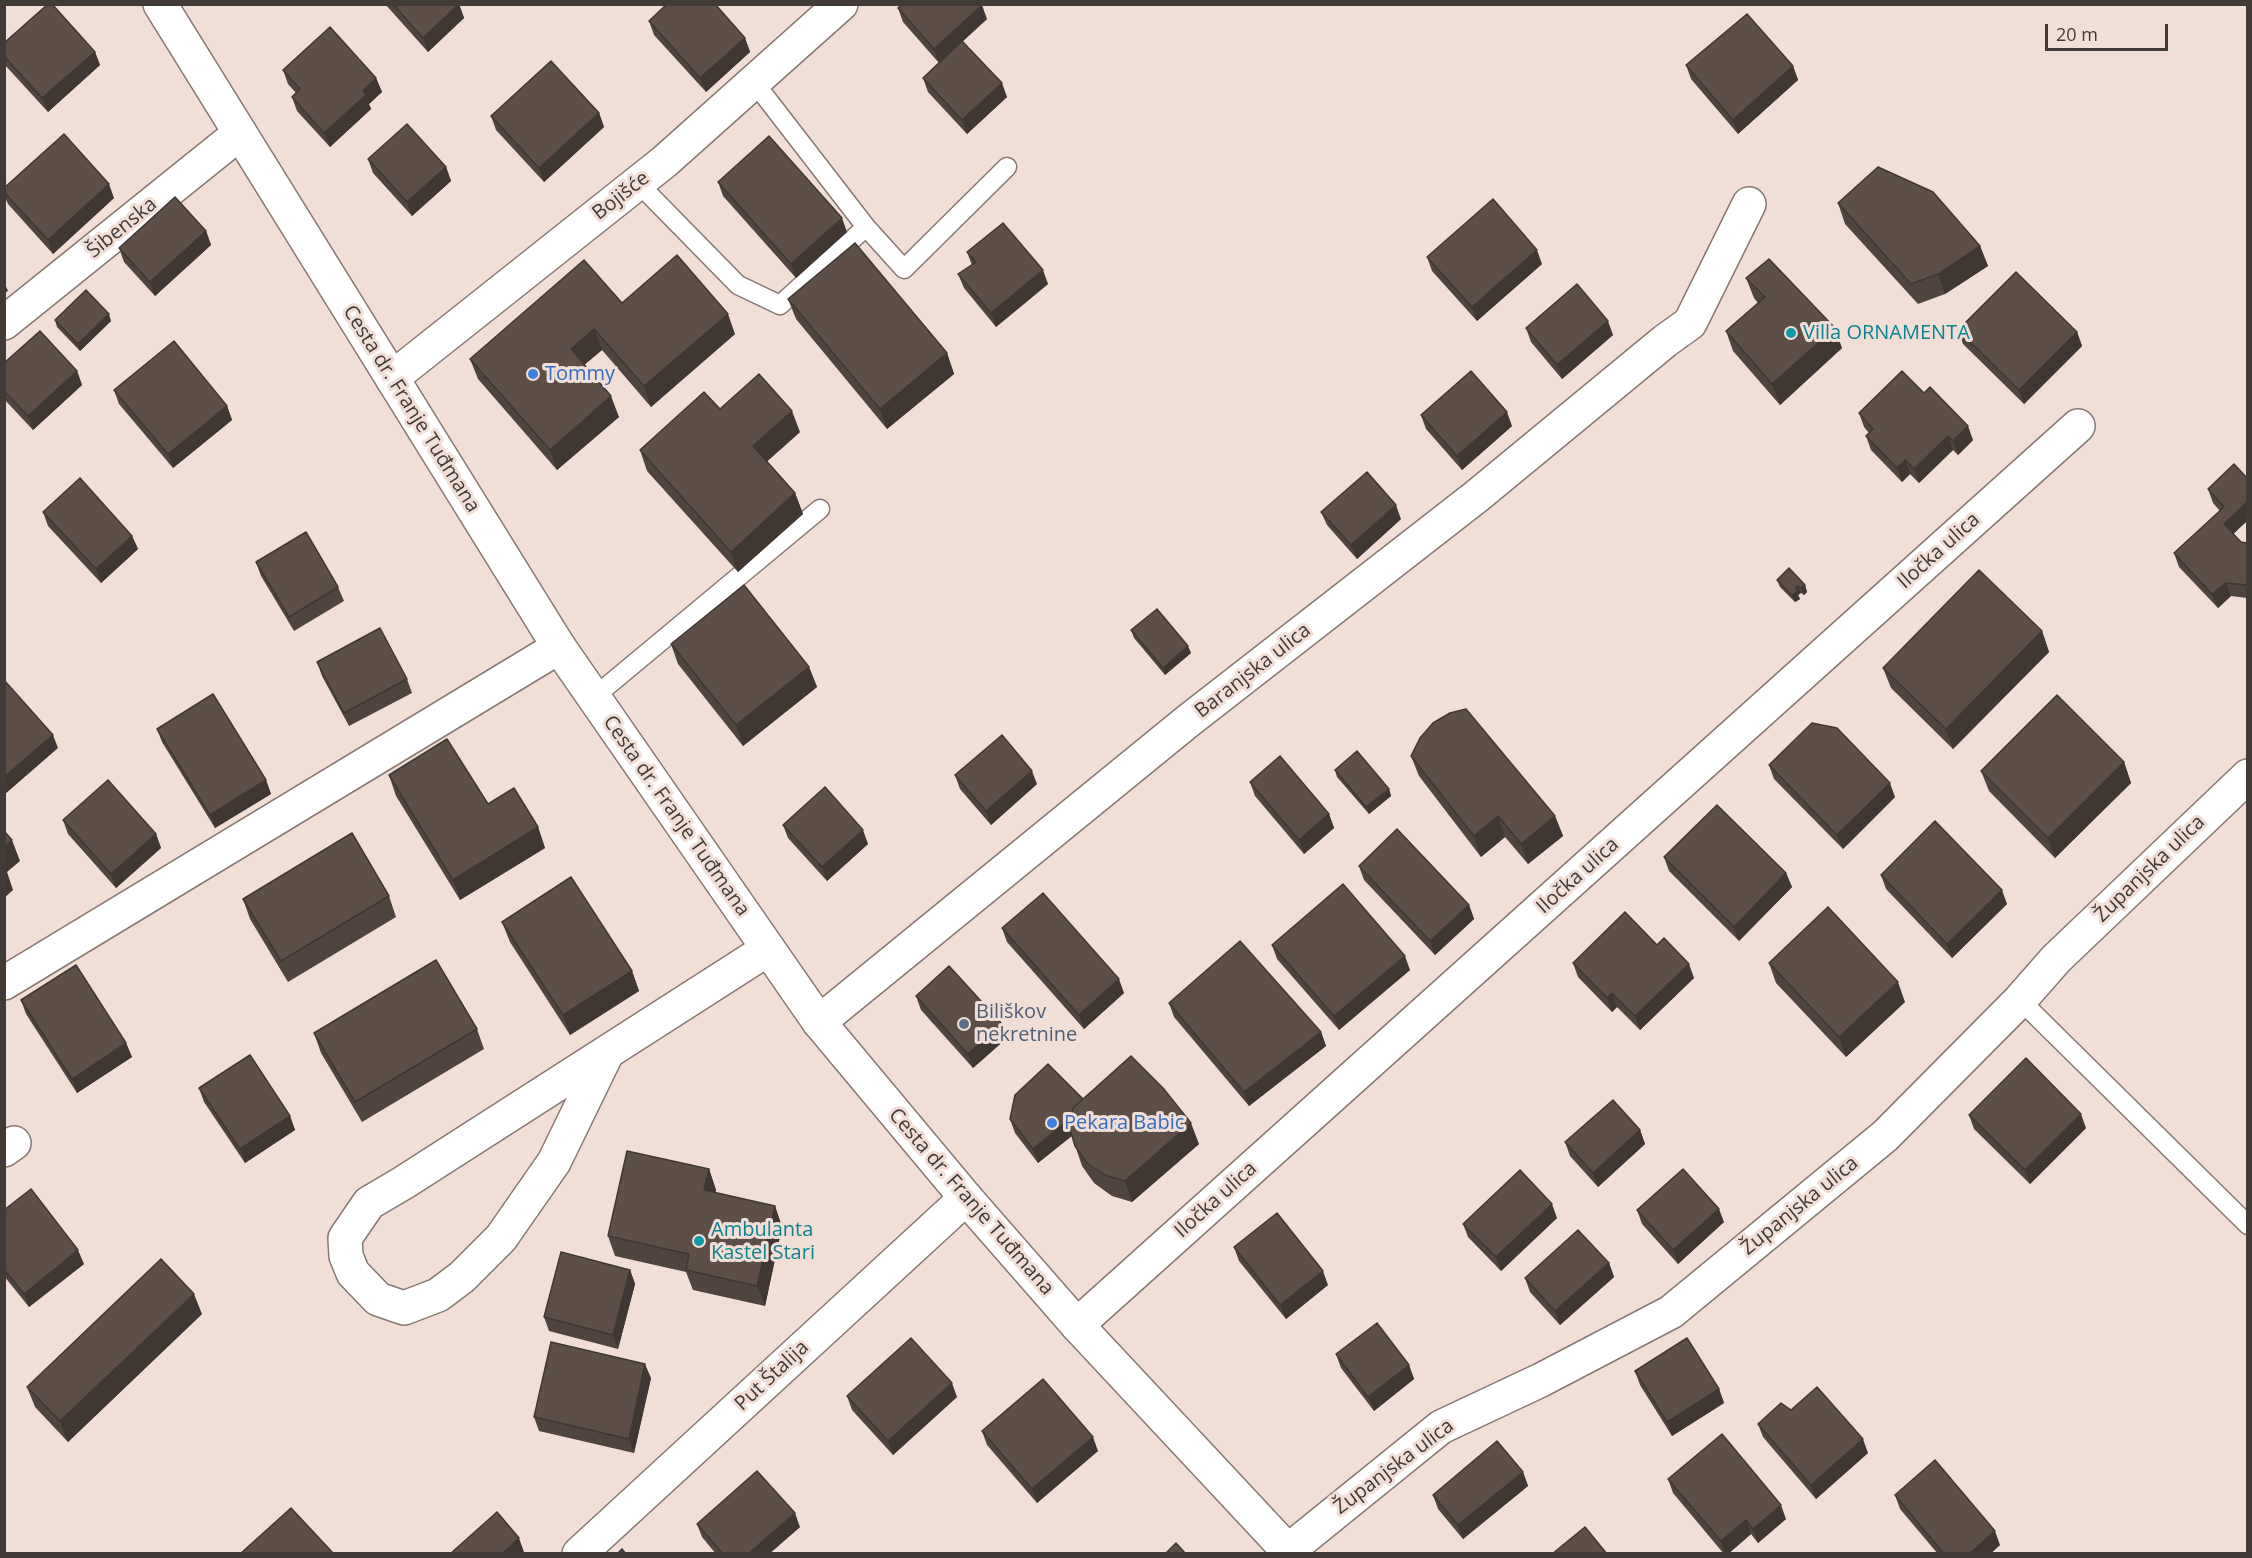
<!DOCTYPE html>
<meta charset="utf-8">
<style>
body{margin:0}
#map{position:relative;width:2252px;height:1558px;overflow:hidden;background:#f1dfd7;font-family:"Open Sans",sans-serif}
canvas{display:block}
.frame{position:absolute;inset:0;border:6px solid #413a37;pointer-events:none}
.scale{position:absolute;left:2045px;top:24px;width:123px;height:27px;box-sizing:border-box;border:3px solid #413a37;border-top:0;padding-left:8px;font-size:18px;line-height:21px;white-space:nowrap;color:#413a37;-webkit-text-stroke:4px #f1dfd7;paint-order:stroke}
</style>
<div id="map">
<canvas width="2252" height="1558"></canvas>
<div class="frame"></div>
<div class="scale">20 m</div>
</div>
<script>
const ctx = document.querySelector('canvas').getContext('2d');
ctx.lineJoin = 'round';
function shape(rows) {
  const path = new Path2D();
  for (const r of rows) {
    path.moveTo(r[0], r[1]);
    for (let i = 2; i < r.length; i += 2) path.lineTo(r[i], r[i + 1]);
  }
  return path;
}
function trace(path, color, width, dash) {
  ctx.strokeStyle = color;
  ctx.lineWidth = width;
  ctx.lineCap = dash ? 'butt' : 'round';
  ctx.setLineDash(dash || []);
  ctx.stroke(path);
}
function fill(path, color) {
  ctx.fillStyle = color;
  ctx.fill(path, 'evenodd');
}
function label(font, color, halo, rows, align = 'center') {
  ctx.font = font + ' "Open Sans",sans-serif';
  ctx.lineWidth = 6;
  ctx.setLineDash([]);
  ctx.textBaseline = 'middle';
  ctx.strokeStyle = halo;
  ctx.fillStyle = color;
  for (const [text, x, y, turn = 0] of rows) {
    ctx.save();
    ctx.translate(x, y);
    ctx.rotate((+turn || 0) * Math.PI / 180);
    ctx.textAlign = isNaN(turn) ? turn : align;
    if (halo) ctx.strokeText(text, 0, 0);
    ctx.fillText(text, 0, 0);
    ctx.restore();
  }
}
const service = shape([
 [754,82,866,227],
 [638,183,738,285,780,305,866,227,904,269,1007,167],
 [594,697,820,509],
 [2020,1000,2248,1225]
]);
const minor = shape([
 [4,323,240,133],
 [392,378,664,162,841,4],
 [4,983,559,647],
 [819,1022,1188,721,1477,496,1665,341,1690,323,1749,204],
 [607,1053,554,1162,501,1238,462,1277,438,1295,404,1308,378,1299,353,1273,346,1256,345,1238,369,1203,403,1183,768,949],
 [4,1150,14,1143],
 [1077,1325,2078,426],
 [579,1554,966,1198],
 [1284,1554,1441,1427,1541,1380,1671,1312,1885,1136,2020,1000,2056,959,2248,776]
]);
const secondary = shape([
 [160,4,559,647,819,1022,966,1198,1077,1325,1291,1554]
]);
const wall = shape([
 [385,4,459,4,464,18,428,52],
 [898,8,987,19,962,42,1007,97,967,134,928,92,923,78,939,63,903,22],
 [649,21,745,38,750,52,706,92,654,35],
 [4,43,95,52,100,65,48,112,4,64],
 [1686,65,1793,66,1798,80,1738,134,1691,79],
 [283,70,376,78,382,92,369,104,371,109,330,147,297,111,292,97,296,93,288,84],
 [599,113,604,127,544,182,496,130,491,116],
 [368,159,446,167,451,181,412,216,373,173],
 [718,182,847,232,796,278,723,196],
 [4,188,114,198,53,254,8,204,4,195],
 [1838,203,1980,246,1988,266,1945,294,1918,304,1845,224],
 [206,231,211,245,155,296,124,262,119,248],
 [967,252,1048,284,996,327,964,288,958,274,972,265],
 [1427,257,1542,264,1477,321,1432,271],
 [1746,278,1842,348,1780,405,1733,351,1726,331,1758,303,1754,298],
 [788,299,947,353,954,374,887,429,796,319],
 [622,303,735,334,651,407,602,350,584,365,619,417,557,470,478,379,470,359],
 [55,320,111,321,80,351,57,327],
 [1526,328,1613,335,1562,379,1531,342],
 [1958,330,2077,332,2082,346,2024,404,1963,344],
 [4,363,77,371,82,385,33,430,4,399],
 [114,390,227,406,232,420,173,468,119,404],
 [1924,393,1973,440,1958,455,1953,450,1919,483,1910,474,1902,482,1871,450,1866,436,1869,433,1864,427,1859,413],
 [720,409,800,432,767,461,795,493,803,514,738,572,647,471,640,450],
 [1421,415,1512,426,1462,470,1426,429],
 [2247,478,2247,521,2233,534,2241,542,2247,543,2247,598,2231,596,2218,608,2179,567,2174,553,2220,511,2213,503,2208,489],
 [43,512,132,536,138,549,101,583,48,526],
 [1321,512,1401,519,1357,559,1327,525],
 [256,562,338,587,344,601,294,631,261,576],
 [1777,580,1805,585,1807,592,1804,595,1801,593,1798,595,1800,599,1795,602,1780,587],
 [1131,630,1191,653,1165,675,1134,638],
 [2042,631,2049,652,1953,749,1891,688,1883,668],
 [671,644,809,667,817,687,743,746,678,664],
 [317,662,407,679,412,693,349,726,322,676],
 [157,729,266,780,271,794,215,828,162,742],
 [1411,756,1555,816,1563,836,1528,864,1505,837,1481,857,1419,776],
 [2124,762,2131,783,2055,858,1989,791,1981,771],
 [1769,765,1895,797,1843,849,1774,779],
 [1335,770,1389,789,1391,796,1369,814,1337,777],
 [389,775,488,804,538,827,545,848,460,900,396,796],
 [955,775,1037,784,991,825,960,789],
 [1250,782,1329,814,1334,828,1304,854,1255,796],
 [63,820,156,834,161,848,116,888,68,834],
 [783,825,868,844,827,881,788,838],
 [1664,857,1786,873,1792,887,1739,941,1669,871],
 [1359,866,1469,905,1474,919,1435,955,1364,880],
 [1881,875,2007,904,1952,958,1886,889],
 [389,896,396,917,288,982,250,919,243,899],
 [502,922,632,971,639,991,570,1035,510,942],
 [1002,928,1124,993,1084,1029,1007,942],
 [1272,945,1410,970,1339,1030,1277,959],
 [1657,945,1694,978,1640,1030,1617,1007,1612,1012,1578,977,1573,963],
 [1769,963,1905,1002,1846,1057,1776,983],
 [916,996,1007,1038,973,1068,921,1010],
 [21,1000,126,1043,132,1057,77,1093,26,1014],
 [1169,1003,1321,1032,1326,1046,1249,1106,1174,1017],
 [477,1029,484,1049,362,1122,321,1053,314,1033],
 [199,1088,290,1116,295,1130,245,1163,204,1102],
 [1083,1099,1199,1144,1132,1202,1112,1196,1094,1183,1082,1166,1072,1136,1038,1163,1015,1133,1010,1119],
 [1969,1115,2086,1128,2030,1184,1974,1129],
 [1640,1130,1645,1144,1598,1187,1570,1156,1565,1142],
 [709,1169,716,1190,715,1193,775,1206,782,1227,765,1306,693,1290,686,1272,615,1256,608,1236],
 [4,1210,84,1264,29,1307,4,1276],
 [1637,1210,1724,1222,1678,1264,1642,1224],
 [1557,1218,1501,1271,1468,1237,1463,1224],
 [1234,1247,1328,1285,1286,1319,1239,1261],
 [1609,1263,1614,1277,1560,1325,1530,1292,1525,1278],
 [630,1270,635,1284,618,1349,549,1331,544,1317],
 [202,1314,68,1442,35,1407,27,1387],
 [1336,1354,1409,1365,1414,1379,1374,1411,1341,1368],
 [1635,1371,1719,1389,1724,1403,1672,1436,1640,1385],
 [651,1378,634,1453,539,1431,534,1417],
 [847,1396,957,1397,893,1455,852,1410],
 [1791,1410,1868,1453,1816,1499,1763,1437,1758,1424],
 [982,1431,1098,1451,1037,1503,987,1445],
 [1523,1472,1528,1486,1463,1539,1438,1509,1433,1495],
 [1668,1479,1786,1519,1758,1543,1751,1534,1728,1554,1724,1554,1673,1493],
 [1895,1495,2000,1545,1990,1554,1938,1554,1900,1509],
 [697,1524,800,1527,769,1554,716,1554,702,1537]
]);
const shadedWall = shape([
 [459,4,464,18,428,52,423,38],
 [982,5,987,19,939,63,934,49],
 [745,38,750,52,706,92,700,78],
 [95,52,100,65,48,112,42,98],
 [1793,66,1798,80,1738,134,1733,120],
 [376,78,382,92,369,104,371,109,330,147,324,133,363,91],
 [1002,83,1007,97,967,134,962,120],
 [599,113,604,127,544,182,539,168],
 [446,167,451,181,412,216,407,202],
 [109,184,114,198,53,254,48,240],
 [842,218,847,232,796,278,791,264],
 [206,231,211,245,155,296,150,282],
 [1980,246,1988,266,1945,294,1938,274],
 [1537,250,1542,264,1477,321,1472,307],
 [1043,270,1048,284,996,327,991,313],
 [4,282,8,291,4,293],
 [109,314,111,321,80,351,78,344],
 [728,314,735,334,651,407,644,386],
 [1608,321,1613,335,1562,379,1557,365],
 [1835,328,1842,348,1780,405,1772,384],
 [594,329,602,350,578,370,571,349],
 [2077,332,2082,346,2024,404,2019,390],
 [947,353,954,374,887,429,880,409],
 [77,371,82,385,33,430,28,416],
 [611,396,619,417,557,470,550,450],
 [227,406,232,420,173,468,168,454],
 [792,411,800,432,761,467,753,446],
 [1507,412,1512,426,1462,470,1457,456],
 [1968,426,1973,440,1958,455,1953,441],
 [1948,436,1953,450,1919,483,1914,469],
 [1905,460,1910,474,1902,482,1897,468],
 [795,493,803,514,738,572,731,552],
 [2247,502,2247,521,2229,538,2224,524],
 [1396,505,1401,519,1357,559,1351,545],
 [132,536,138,549,101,583,96,569],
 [2226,583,2231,596,2218,608,2212,594],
 [1805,585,1807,592,1804,595,1801,588],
 [1798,586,1801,593,1798,595,1800,599,1795,602,1792,595,1796,588],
 [2042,631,2049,652,1953,749,1946,729],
 [1188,646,1191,653,1165,675,1163,668],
 [809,667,817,687,743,746,736,725],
 [53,735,58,748,4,795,4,777],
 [2124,762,2131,783,2055,858,2048,838],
 [1032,771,1037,784,991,825,986,811],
 [266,780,271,794,215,828,210,815],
 [1890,783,1895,797,1843,849,1837,835],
 [1389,789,1391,796,1369,814,1366,807],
 [1329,814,1334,828,1304,854,1299,840],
 [1498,816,1505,837,1481,857,1474,836],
 [1555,816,1563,836,1528,864,1521,844],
 [538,827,545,848,460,900,453,880],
 [863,830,868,844,827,881,822,867],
 [156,834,161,848,116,888,111,874],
 [12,840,20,861,7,872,13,890,4,898,4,847],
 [1786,873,1792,887,1739,941,1734,927],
 [2002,890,2007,904,1952,958,1947,944],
 [1469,905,1474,919,1435,955,1430,941],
 [1405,956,1410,970,1339,1030,1334,1016],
 [1689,964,1694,978,1640,1030,1635,1016],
 [632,971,639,991,570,1035,563,1015],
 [1119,979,1124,993,1084,1029,1079,1015],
 [1898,982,1905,1002,1846,1057,1839,1037],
 [1612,993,1617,1007,1612,1012,1607,998],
 [1002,1024,1007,1038,973,1068,968,1054],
 [1321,1032,1326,1046,1249,1106,1244,1092],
 [126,1043,132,1057,77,1093,72,1079],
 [1088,1104,1093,1118,1038,1163,1033,1149],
 [2081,1114,2086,1128,2030,1184,2025,1170],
 [290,1116,295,1130,245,1163,240,1149],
 [1191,1123,1199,1144,1132,1202,1125,1181],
 [1640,1130,1645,1144,1598,1187,1593,1173],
 [709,1169,716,1190,712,1211,704,1190],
 [1552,1204,1557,1218,1501,1271,1496,1257],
 [775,1206,782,1227,765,1306,757,1286],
 [1719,1209,1724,1222,1678,1264,1673,1250],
 [78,1250,84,1264,29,1307,24,1294],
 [1609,1263,1614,1277,1560,1325,1555,1311],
 [630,1270,635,1284,618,1349,613,1335],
 [1323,1271,1328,1285,1286,1319,1280,1305],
 [194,1294,202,1314,68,1442,60,1421],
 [645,1364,651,1378,634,1453,629,1439],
 [1409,1365,1414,1379,1374,1411,1368,1397],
 [952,1383,957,1397,893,1455,888,1441],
 [1719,1389,1724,1403,1672,1436,1667,1422],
 [1093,1437,1098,1451,1037,1503,1032,1489],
 [1863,1439,1868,1453,1816,1499,1811,1485],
 [1523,1472,1528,1486,1463,1539,1458,1525],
 [1781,1505,1786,1519,1758,1543,1753,1529],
 [795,1513,800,1527,769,1554,748,1554],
 [1746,1520,1751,1534,1728,1554,1725,1554,1721,1541],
 [1995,1531,2000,1545,1990,1554,1969,1554],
 [519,1538,524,1552,523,1554,502,1554]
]);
const building = shape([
 [48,4,52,4,95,52,42,98,4,56,4,43,48,4],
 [393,4,459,4,423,38,393,4],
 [667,4,715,4,745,38,700,78,649,21,667,4],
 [902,4,982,4,982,5,934,49,898,8,902,4],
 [1747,14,1793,66,1733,120,1686,65,1747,14],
 [330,27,376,78,363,91,366,95,324,133,292,97,300,89,283,70,330,27],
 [962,41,1002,83,962,120,923,78,962,41],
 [551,61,599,113,539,168,491,116,551,61],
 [407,124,446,167,407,202,368,159,407,124],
 [64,134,109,184,48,240,4,192,4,188,64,134],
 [769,136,842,218,791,264,718,182,769,136],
 [1878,167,1933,192,1980,246,1938,274,1911,284,1838,203,1878,167],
 [175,197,206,231,150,282,119,248,175,197],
 [1493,199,1537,250,1472,307,1427,257,1493,199],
 [1003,223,1043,270,991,313,958,274,976,262,967,252,1003,223],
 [855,243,947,353,880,409,788,299,855,243],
 [677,255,728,314,644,386,594,329,571,349,611,396,550,450,470,359,584,260,622,303,677,255],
 [1769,259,1835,328,1772,384,1726,331,1765,297,1746,278,1769,259],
 [2016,272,2077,332,2019,390,1958,330,2016,272],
 [1577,284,1608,321,1557,365,1526,328,1577,284],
 [86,290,109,314,78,344,55,320,86,290],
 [40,331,77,371,28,416,4,391,4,363,40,331],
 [174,341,227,406,168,454,114,390,174,341],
 [1471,371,1507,412,1457,456,1421,415,1471,371],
 [1902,371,1924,393,1930,387,1968,426,1953,441,1948,436,1914,469,1905,460,1897,468,1866,436,1873,429,1859,413,1902,371],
 [759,374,792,411,753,446,795,493,731,552,640,450,704,392,720,409,759,374],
 [2234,464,2247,478,2247,502,2224,524,2241,542,2247,543,2247,585,2226,583,2212,594,2174,553,2224,507,2208,489,2234,464],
 [1367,472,1396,505,1351,545,1321,512,1367,472],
 [80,478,132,536,96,569,43,512,80,478],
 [306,532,338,587,289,617,256,562,306,532],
 [1789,568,1805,585,1801,588,1798,586,1796,588,1797,592,1792,595,1777,580,1789,568],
 [1979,570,2042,631,1946,729,1883,668,1979,570],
 [744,585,809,667,736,725,671,644,744,585],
 [1157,609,1188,646,1163,668,1131,630,1157,609],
 [380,628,407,679,344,713,317,662,380,628],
 [4,680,53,735,4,777,4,680],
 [213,694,266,780,210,815,157,729,213,694],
 [2057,695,2124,762,2048,838,1981,771,2057,695],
 [1466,709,1555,816,1521,844,1498,816,1474,836,1411,756,1420,738,1433,723,1450,713,1466,709],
 [1812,723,1837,728,1890,783,1837,835,1769,765,1812,723],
 [1002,735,1032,771,986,811,955,775,1002,735],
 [447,739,488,804,514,788,538,827,453,880,389,775,447,739],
 [1357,751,1389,789,1366,807,1335,770,1357,751],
 [1280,756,1329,814,1299,840,1250,782,1280,756],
 [108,780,156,834,111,874,63,820,108,780],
 [825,787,863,830,822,867,783,825,825,787],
 [1717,805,1786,873,1734,927,1664,857,1717,805],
 [1935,821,2002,890,1947,944,1881,875,1935,821],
 [1397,829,1469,905,1430,941,1359,866,1397,829],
 [4,831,12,840,4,847,4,831],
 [352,833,389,896,281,961,243,899,352,833],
 [571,877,632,971,563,1015,502,922,571,877],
 [1343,884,1405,956,1334,1016,1272,945,1343,884],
 [1043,893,1119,979,1079,1015,1002,928,1043,893],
 [1828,907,1898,982,1839,1037,1769,963,1828,907],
 [1625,912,1657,945,1664,938,1689,964,1635,1016,1612,993,1607,998,1573,963,1625,912],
 [1240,941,1321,1032,1244,1092,1169,1003,1240,941],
 [436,960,477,1029,355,1102,314,1033,436,960],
 [76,965,126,1043,72,1079,21,1000,76,965],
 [949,966,1002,1024,968,1054,916,996,949,966],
 [250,1055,290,1116,240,1149,199,1088,250,1055],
 [1131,1056,1163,1088,1191,1123,1125,1181,1105,1175,1087,1163,1075,1146,1069,1126,1073,1108,1131,1056],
 [2026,1058,2081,1114,2025,1170,1969,1115,2026,1058],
 [1048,1064,1083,1099,1073,1108,1071,1118,1033,1149,1010,1119,1015,1095,1048,1064],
 [1613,1100,1640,1130,1593,1173,1565,1142,1613,1100],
 [627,1151,709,1169,704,1190,775,1206,757,1286,686,1270,689,1254,608,1236,627,1151],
 [1683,1169,1719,1209,1673,1250,1637,1210,1683,1169],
 [1520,1170,1552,1204,1496,1257,1463,1224,1520,1170],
 [31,1189,78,1250,24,1294,4,1269,4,1210,31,1189],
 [1277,1213,1323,1271,1280,1305,1234,1247,1277,1213],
 [1578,1230,1609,1263,1555,1311,1525,1278,1578,1230],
 [561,1252,630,1270,613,1335,544,1317,561,1252],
 [161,1259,194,1294,60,1421,27,1387,161,1259],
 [1377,1323,1409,1365,1368,1397,1336,1354,1377,1323],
 [911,1338,952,1383,888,1441,847,1396,911,1338],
 [1687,1338,1719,1389,1667,1422,1635,1371,1687,1338],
 [551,1342,645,1364,629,1439,534,1417,551,1342],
 [1043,1379,1093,1437,1032,1489,982,1431,1043,1379],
 [1817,1387,1863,1439,1811,1485,1758,1424,1781,1403,1791,1410,1817,1387],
 [1722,1434,1781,1505,1753,1529,1746,1520,1721,1541,1668,1479,1722,1434],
 [1497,1441,1523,1472,1458,1525,1433,1495,1497,1441],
 [1935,1460,1995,1531,1969,1554,1944,1554,1895,1495,1935,1460],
 [757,1471,795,1513,748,1554,723,1554,697,1524,757,1471],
 [291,1508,333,1553,332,1554,240,1554,291,1508],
 [497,1512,519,1538,502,1554,450,1554,497,1512],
 [1585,1527,1607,1554,1552,1554,1585,1527],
 [1176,1543,1186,1554,1165,1554,1176,1543],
 [622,1549,626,1554,617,1554,622,1549]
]);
const markers = [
 [1791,333,6,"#0f9aa8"],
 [533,374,6,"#3f7fe0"],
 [964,1024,6,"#5c6f8a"],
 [1052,1123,6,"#3f7fe0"],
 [699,1241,6,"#0f9aa8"]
];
const streetNames = [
 ["Bojišće",621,196,-38],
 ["Šibenska",122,228,-39],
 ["Cesta dr. Franje Tuđmana",411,409,58],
 ["Iločka ulica",1939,551,-42],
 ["Baranjska ulica",1253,671,-38],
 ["Cesta dr. Franje Tuđmana",676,816,55],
 ["Županjska ulica",2150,869,-44],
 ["Iločka ulica",1578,876,-42],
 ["Iločka ulica",1216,1200,-42],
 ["Cesta dr. Franje Tuđmana",971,1202,49],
 ["Županjska ulica",1800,1206,-39],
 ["Put Štalija",772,1376,-43],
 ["Županjska ulica",1394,1467,-37]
];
const cultureNames = [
 ["Villa ORNAMENTA",1803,333],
 ["Ambulanta",711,1230],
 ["Kastel Stari",711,1253]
];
const shopNames = [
 ["Tommy",545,374],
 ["Pekara Babic",1064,1123]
];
const serviceNames = [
 ["Biliškov",976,1012],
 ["nekretnine",976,1035]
];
trace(service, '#877870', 21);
trace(minor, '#877870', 36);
trace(secondary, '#877870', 36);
trace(service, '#fff', 18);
trace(minor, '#fff', 33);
trace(secondary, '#fff', 33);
fill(wall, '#50443e');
fill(shadedWall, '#413732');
fill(building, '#5d4f48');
trace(building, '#413732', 1.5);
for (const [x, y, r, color] of markers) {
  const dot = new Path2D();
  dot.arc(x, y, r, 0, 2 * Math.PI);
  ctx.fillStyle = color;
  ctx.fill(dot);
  trace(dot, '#f1dfd7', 2);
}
label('20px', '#413a37', '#f1dfd7', streetNames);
label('20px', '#0d838f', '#f1dfd7', cultureNames, 'left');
label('20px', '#366cbe', '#f1dfd7', shopNames, 'left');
label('20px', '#4e5e75', '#f1dfd7', serviceNames, 'left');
</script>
